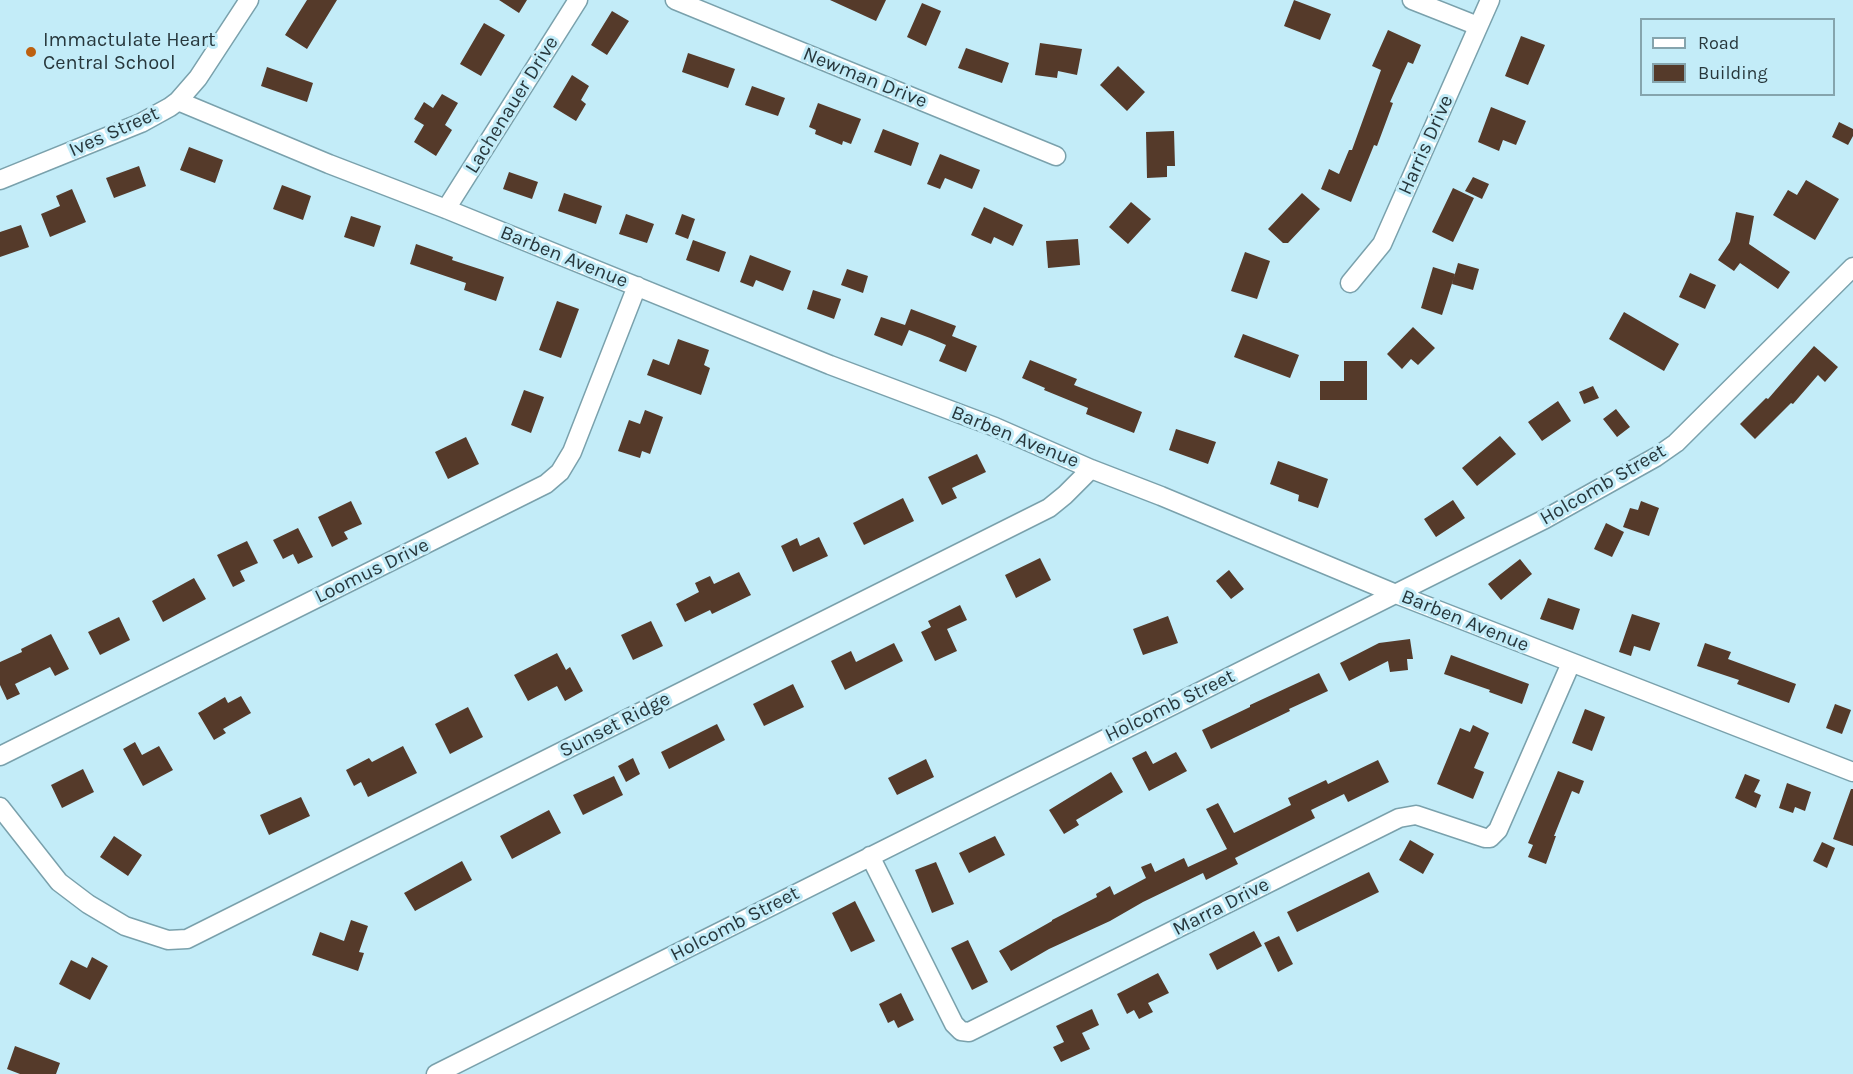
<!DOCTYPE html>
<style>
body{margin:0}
#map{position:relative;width:1853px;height:1074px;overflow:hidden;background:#c3ecf8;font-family:Karla,sans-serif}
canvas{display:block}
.legend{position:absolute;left:1640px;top:18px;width:195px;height:78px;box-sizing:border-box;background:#c3ecf8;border:2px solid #85a4ad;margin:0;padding:8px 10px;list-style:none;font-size:18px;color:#27373c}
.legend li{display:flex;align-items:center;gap:12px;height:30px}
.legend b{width:30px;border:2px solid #85a4ad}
</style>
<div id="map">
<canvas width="1853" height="1074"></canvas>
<ul class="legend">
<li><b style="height:8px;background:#fff"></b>Road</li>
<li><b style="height:16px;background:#553a2a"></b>Building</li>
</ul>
</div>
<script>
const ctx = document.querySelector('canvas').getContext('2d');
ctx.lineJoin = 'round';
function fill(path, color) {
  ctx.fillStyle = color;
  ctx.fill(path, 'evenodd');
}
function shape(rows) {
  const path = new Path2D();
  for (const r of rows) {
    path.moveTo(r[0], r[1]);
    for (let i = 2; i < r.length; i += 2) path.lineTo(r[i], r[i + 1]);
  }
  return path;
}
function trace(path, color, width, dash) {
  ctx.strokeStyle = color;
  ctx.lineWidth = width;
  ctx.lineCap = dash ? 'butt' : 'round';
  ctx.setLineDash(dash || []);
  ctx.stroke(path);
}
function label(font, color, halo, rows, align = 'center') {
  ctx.font = font + ' Karla,sans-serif';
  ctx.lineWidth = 6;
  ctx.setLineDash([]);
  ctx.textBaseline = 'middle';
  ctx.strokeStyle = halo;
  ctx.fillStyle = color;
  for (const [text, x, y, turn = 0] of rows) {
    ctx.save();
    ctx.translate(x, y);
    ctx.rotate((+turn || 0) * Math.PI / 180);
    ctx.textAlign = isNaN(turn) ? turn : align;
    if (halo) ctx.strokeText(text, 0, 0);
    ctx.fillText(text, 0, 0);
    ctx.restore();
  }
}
const building = shape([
 [307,0,337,0,307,49,285,35],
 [499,0,527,0,519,13],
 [830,0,886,0,876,21],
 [1294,0,1331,14,1320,40,1284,26],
 [922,3,941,11,926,46,907,37],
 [612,11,629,21,607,55,591,45],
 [484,23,505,35,481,76,460,64],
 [1388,30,1421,45,1413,64,1408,62,1390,102,1393,103,1377,146,1374,145,1351,202,1321,189,1329,169,1339,174,1349,150,1352,150,1381,70,1372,66],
 [1521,36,1545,45,1528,85,1505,76],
 [1040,43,1082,49,1077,75,1058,71,1057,78,1035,75],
 [966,48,1009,63,1002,83,958,68],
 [688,53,735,69,728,88,682,72],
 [1118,66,1145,92,1127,111,1100,85],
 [267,67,313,83,307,102,261,86],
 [572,75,589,86,581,100,586,104,576,121,553,107],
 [752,86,785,98,778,116,745,105],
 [442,94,458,103,445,125,452,130,436,156,414,142,424,125,414,119,424,102,433,108],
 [818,103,861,119,851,144,843,141,842,145,815,134,816,130,809,127],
 [1491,107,1526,121,1516,145,1503,140,1499,151,1478,142],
 [1839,122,1853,129,1853,136,1848,145,1832,137],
 [883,129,919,143,911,166,874,152],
 [1174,131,1175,166,1167,166,1167,177,1147,178,1146,132],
 [189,147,223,160,215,183,180,170],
 [940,154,980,170,972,189,945,178,940,189,927,184],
 [139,166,146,186,114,198,106,178],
 [509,172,538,182,532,199,503,189],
 [1473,177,1489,184,1482,199,1465,191],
 [1806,180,1839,199,1815,240,1773,215,1788,190,1797,195],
 [282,185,311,196,303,220,273,209],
 [1453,188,1474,198,1453,242,1432,232],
 [72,189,86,222,50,237,41,214,60,206,56,196],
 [564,193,602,206,596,224,558,211],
 [1302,193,1320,209,1288,243,1283,243,1268,229],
 [1131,202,1151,219,1128,244,1109,227],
 [984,207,1023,225,1013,246,994,237,991,244,971,235],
 [1736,212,1754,216,1749,244,1790,272,1778,289,1740,263,1734,271,1718,260,1730,242],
 [626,214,654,224,647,243,619,234],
 [682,214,695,219,688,239,675,234],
 [351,216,381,226,374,247,344,237],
 [21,225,29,247,0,257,0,232],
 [1078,239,1080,265,1048,268,1046,241],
 [693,240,726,252,719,272,686,260],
 [416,244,453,257,452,260,504,277,496,301,464,290,466,283,410,264],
 [1245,252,1270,261,1257,299,1231,291],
 [750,255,791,271,783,291,756,280,753,287,740,282],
 [1458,263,1479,269,1473,290,1452,284],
 [1433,267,1455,274,1442,315,1421,308],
 [847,269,868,276,863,293,841,285],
 [1690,273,1716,285,1705,309,1679,297],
 [813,290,841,299,834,319,807,309],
 [557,301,579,309,561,358,539,350],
 [911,309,956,326,952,336,977,346,966,372,939,361,946,345,930,338,909,330,902,346,874,335,881,317,905,325],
 [1624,312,1679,344,1664,371,1609,339],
 [1413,327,1435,348,1418,365,1411,359,1402,369,1387,354],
 [1243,334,1299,355,1290,378,1234,357],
 [678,339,709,350,704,365,710,368,701,395,647,375,653,359,669,365],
 [1814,346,1838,367,1825,382,1818,375,1793,404,1791,403,1755,439,1740,424,1766,398,1768,399],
 [1030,360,1077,379,1074,385,1142,412,1134,433,1086,414,1088,408,1044,390,1045,388,1022,378],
 [1344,361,1367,361,1367,400,1320,400,1320,381,1344,381],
 [1593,386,1599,398,1584,404,1579,392],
 [524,390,544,397,531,433,511,425],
 [1558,401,1571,421,1542,441,1528,422],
 [1616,409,1630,427,1617,437,1603,419],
 [645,410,663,417,650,454,642,451,640,458,618,451,629,420,640,424],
 [1176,429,1216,442,1208,464,1169,450],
 [1500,436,1516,454,1477,486,1462,468],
 [466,437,479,464,448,479,435,452],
 [977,454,986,472,952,488,957,498,942,505,928,477],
 [1278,461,1328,479,1318,508,1298,501,1299,495,1270,484],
 [903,498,914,521,864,545,853,523],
 [1453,500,1465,518,1436,537,1424,519],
 [351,501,362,524,344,532,348,539,332,547,318,517],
 [1641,501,1659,508,1649,536,1623,527,1630,508,1638,510],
 [1606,523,1624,532,1612,557,1594,549],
 [298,528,313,557,298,564,293,554,283,559,273,540],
 [819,537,828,556,793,572,781,546,797,538,800,546],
 [247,541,258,563,240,571,245,581,233,587,217,555],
 [1040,558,1051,580,1016,598,1005,575],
 [1520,559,1532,574,1501,600,1488,584],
 [1229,570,1244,589,1231,599,1216,581],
 [739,572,751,595,712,614,710,610,685,622,676,604,699,592,695,583,710,576,714,584],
 [194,578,206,599,163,622,152,601],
 [1548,598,1580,609,1573,630,1540,619],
 [960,605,967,620,947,629,957,651,935,661,921,632,931,627,928,621],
 [1632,614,1660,623,1650,651,1634,646,1631,656,1619,652],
 [1168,616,1178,643,1143,655,1133,629],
 [119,617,130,640,100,655,88,632],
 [651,621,663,646,633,660,621,635],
 [51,634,69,669,55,676,50,667,15,684,20,694,7,700,0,685,0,662,22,652,21,649],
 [1410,639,1413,659,1407,659,1408,670,1390,672,1388,661,1349,681,1340,663,1379,643],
 [894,643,903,661,845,690,831,661,851,651,856,662],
 [1705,643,1731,652,1728,659,1796,684,1789,703,1737,684,1739,680,1697,666],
 [557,653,566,670,570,667,583,691,565,701,557,686,528,701,514,675],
 [1451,655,1529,684,1522,704,1489,692,1490,690,1444,674],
 [1319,673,1328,691,1289,709,1290,711,1211,749,1202,730,1250,707,1250,705],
 [793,684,804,707,764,726,753,704],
 [241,696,251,713,223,729,226,733,214,740,198,713,225,697,228,703],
 [1835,704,1851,710,1842,734,1826,728],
 [468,707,483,737,450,754,435,724],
 [1585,709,1605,717,1592,751,1572,743],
 [717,724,725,740,669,769,661,752],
 [1473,725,1489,733,1474,768,1484,772,1473,799,1437,784,1460,728,1470,732],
 [135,742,142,755,159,746,173,770,143,786,123,749],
 [403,746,417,773,368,797,361,782,354,786,346,770,369,758,372,762],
 [1146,751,1153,764,1176,752,1187,771,1149,791,1132,758],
 [633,758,640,774,626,782,618,766],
 [926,759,934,777,897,795,888,778],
 [1378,760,1389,782,1348,802,1344,794,1311,810,1315,818,1235,858,1238,864,1206,880,1203,873,1143,902,1110,921,1049,949,1011,971,999,951,1052,921,1052,920,1097,897,1096,894,1110,886,1114,895,1146,878,1141,867,1151,863,1155,872,1184,858,1188,867,1227,849,1206,809,1218,803,1234,833,1291,805,1288,798,1326,780,1328,784],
 [83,769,94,792,62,808,51,785],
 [1558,771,1584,781,1579,794,1572,791,1554,836,1556,836,1546,864,1528,857,1533,845,1528,843],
 [1111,772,1123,792,1076,820,1079,825,1064,834,1049,810],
 [1745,774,1760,780,1754,792,1761,795,1756,808,1735,798],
 [614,776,623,795,583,815,573,795],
 [1787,783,1811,792,1805,811,1795,807,1793,813,1779,808],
 [1851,789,1853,789,1853,846,1833,839],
 [301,797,310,816,269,835,260,815],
 [549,810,561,833,512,859,500,836],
 [114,836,142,855,128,876,100,857],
 [995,836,1005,855,969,873,959,853],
 [1410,840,1434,854,1423,874,1399,860],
 [1822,842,1835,848,1827,868,1813,861],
 [462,861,472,880,415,911,404,893],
 [936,862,954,904,932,913,915,870],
 [1369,872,1379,892,1297,932,1287,912],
 [855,901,875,941,851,952,832,913],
 [351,920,368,926,359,952,364,953,358,971,312,955,320,932,344,941],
 [1254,931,1262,946,1217,970,1209,954],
 [1279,936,1293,964,1278,972,1264,943],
 [968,940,988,982,972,990,951,948],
 [92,957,108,966,90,1000,59,984,71,960,87,968],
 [1158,973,1169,993,1148,1003,1153,1012,1139,1019,1134,1010,1127,1014,1117,994],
 [901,993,914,1020,898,1028,894,1020,888,1023,879,1004],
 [1092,1009,1099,1025,1082,1033,1090,1049,1061,1062,1053,1047,1064,1042,1056,1026],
 [15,1046,60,1063,56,1074,20,1074,7,1069]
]);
const minor = shape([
 [675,0,1056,156],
 [1412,0,1478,26],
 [178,101,329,164,446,209,830,365,995,427,1091,469,1161,496,1396,594,1853,772],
 [0,180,141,123,170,107,178,101,198,78,249,0],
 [446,209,578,0],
 [1350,283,1382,244,1490,0],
 [0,756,546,484,560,472,572,452,637,286],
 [0,807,59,882,88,904,125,926,168,940,187,939,1049,508,1065,495,1091,469],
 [870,856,954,1024,961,1031,969,1032,1399,818,1416,815,1485,838,1490,838,1498,830,1571,663],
 [436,1074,1545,519,1656,457,1676,443,1853,267]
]);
const markers = [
 [31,52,6,"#bd600f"]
];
const poiNames = [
 ["Immactulate Heart",43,40],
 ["Central School",43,63]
];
const streetNames = [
 ["Newman Drive",865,78,22],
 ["Lachenauer Drive",512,105,-58],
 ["Ives Street",114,132,-24],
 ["Harris Drive",1426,145,-66],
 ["Barben Avenue",564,257,22],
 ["Barben Avenue",1015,437,22],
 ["Holcomb Street",1603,485,-30],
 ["Loomus Drive",372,571,-26],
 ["Barben Avenue",1465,621,22],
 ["Holcomb Street",1170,706,-26],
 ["Sunset Ridge",615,725,-27],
 ["Marra Drive",1221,907,-27],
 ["Holcomb Street",735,924,-27]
];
fill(building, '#553a2a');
trace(minor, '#7aa1ac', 21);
trace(minor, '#fff', 18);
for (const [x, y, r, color] of markers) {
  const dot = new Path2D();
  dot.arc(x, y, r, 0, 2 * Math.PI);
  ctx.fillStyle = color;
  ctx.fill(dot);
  trace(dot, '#c3ecf8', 2);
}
label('20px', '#27373c', '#c3ecf8', poiNames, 'left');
label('20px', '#27373c', '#c3ecf8', streetNames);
</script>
